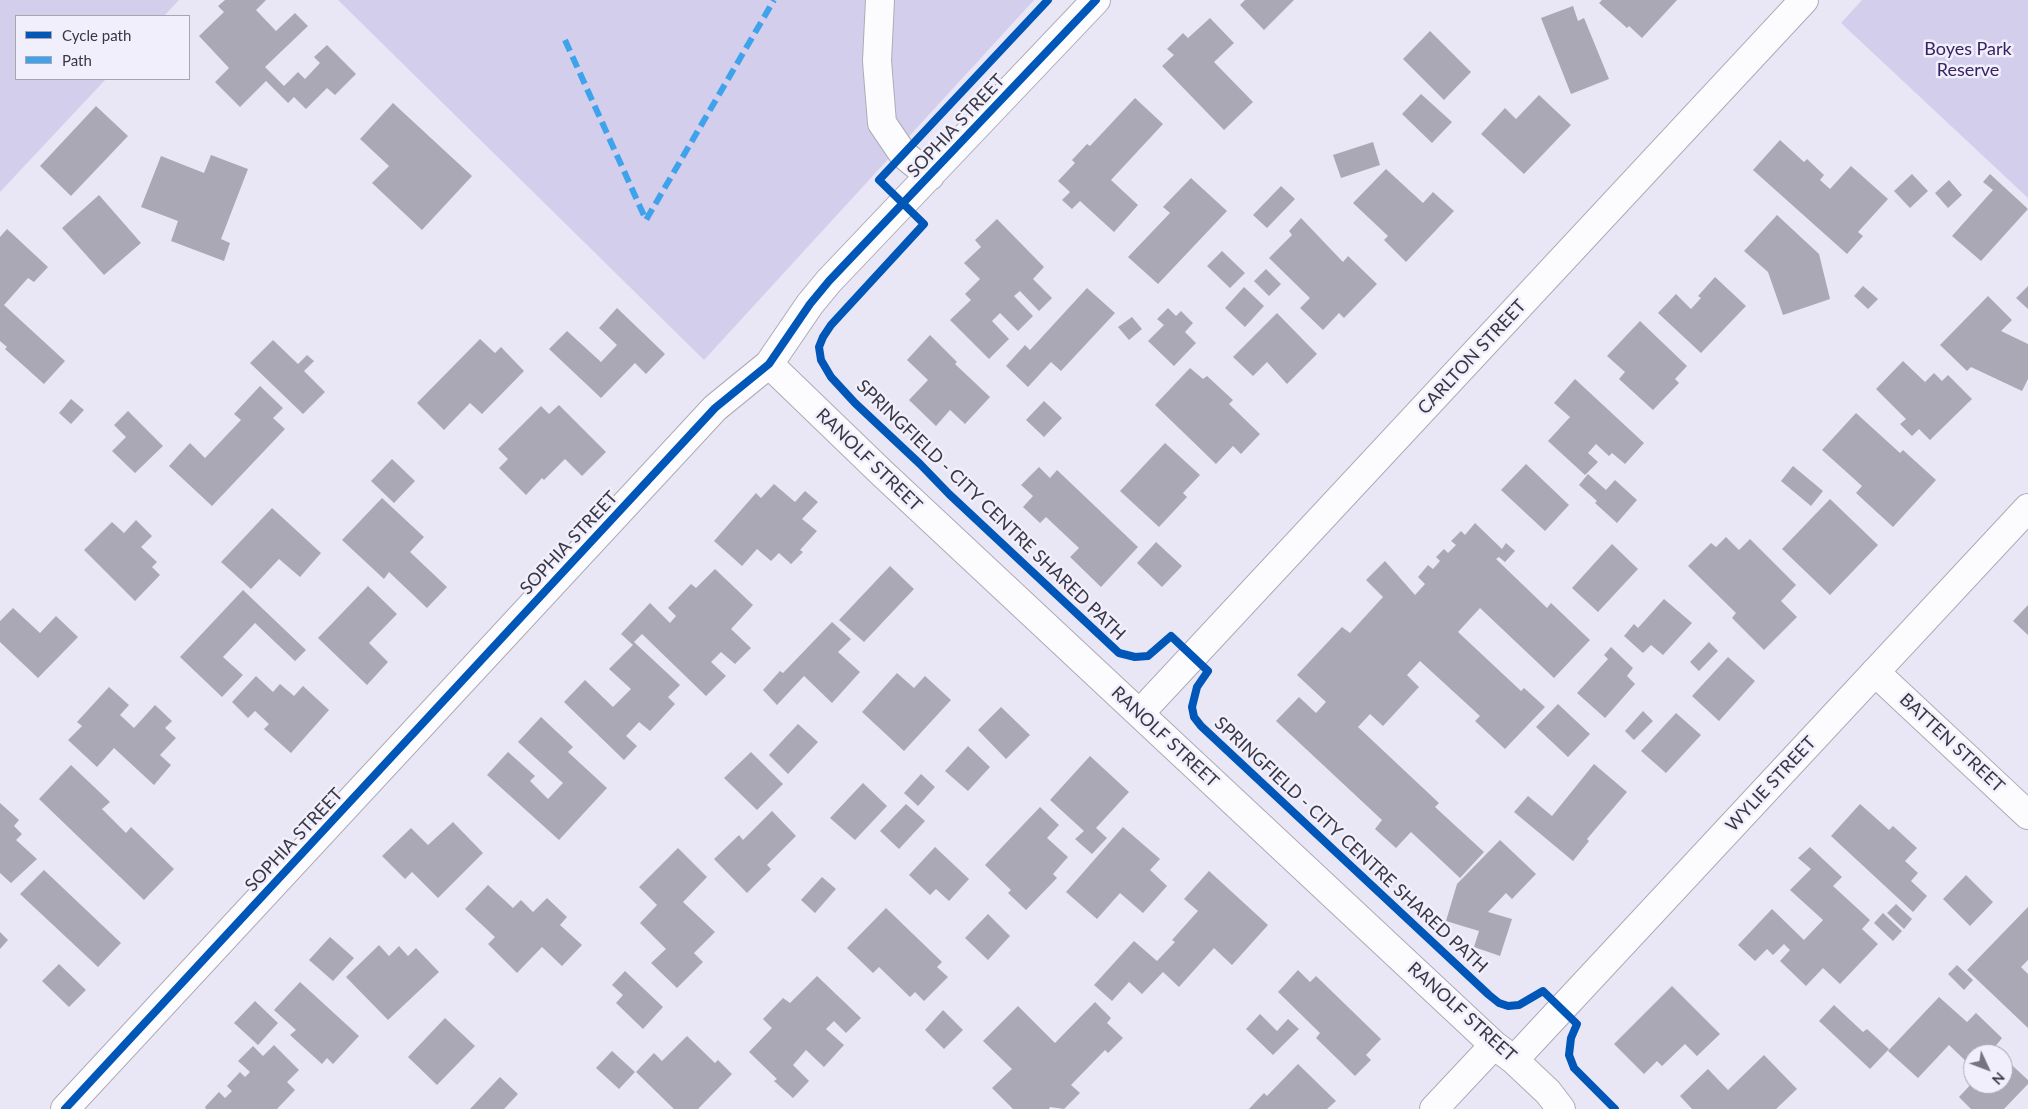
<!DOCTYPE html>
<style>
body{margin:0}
#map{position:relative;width:2028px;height:1109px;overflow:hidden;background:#e9e6f6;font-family:Lato,sans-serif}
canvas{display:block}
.legend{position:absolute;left:15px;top:15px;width:175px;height:65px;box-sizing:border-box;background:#f1effb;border:1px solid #a7a5b1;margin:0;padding:6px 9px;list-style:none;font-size:15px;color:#393743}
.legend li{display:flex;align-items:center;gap:10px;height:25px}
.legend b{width:25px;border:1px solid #a7a5b1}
.north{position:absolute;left:1963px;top:1044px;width:50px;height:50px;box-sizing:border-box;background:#f1effb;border:1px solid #a7a5b1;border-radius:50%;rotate:133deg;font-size:14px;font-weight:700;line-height:20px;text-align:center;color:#393743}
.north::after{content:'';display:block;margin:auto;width:18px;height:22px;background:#777482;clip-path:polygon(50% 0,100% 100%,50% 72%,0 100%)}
</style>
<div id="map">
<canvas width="2028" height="1109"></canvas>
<ul class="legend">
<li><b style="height:6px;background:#0057b8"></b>Cycle path</li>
<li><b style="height:6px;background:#3fa3ec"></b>Path</li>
</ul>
<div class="north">N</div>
</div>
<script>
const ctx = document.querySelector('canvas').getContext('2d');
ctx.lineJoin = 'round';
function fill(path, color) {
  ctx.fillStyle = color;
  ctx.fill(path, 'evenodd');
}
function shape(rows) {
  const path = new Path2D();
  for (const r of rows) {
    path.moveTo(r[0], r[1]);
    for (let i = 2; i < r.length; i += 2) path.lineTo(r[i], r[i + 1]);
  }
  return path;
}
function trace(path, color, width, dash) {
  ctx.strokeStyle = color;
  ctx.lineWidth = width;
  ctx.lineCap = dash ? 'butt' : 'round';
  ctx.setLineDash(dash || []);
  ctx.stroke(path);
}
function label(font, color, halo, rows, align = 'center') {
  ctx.font = font + ' Lato,sans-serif';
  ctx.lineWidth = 5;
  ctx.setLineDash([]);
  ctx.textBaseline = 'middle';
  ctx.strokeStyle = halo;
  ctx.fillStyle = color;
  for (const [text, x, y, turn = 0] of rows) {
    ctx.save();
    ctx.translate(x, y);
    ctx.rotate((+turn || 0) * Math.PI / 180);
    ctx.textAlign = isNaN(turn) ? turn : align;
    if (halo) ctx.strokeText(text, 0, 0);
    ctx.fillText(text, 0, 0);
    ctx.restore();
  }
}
const green = shape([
 [0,0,179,0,164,16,16,16,16,79,106,79,0,192],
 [338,0,1034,0,704,360],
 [1862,0,2028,0,2028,198,1841,23]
]);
const building = shape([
 [225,0,266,0,256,10,276,31,295,13,308,26,265,67,284,86,298,72,305,79,320,63,314,57,327,45,356,74,335,95,327,88,306,109,294,97,288,103,266,81,240,107,215,82,229,68,199,36,224,12,218,6],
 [1245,0,1294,0,1264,30,1240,5],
 [1602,0,1677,0,1642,38,1629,26,1627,28,1599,3],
 [1573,6,1578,21,1584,18,1609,79,1571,94,1541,18],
 [1210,18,1234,43,1214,62,1253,102,1224,130,1162,66,1174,55,1167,49,1183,33,1188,38],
 [1430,31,1471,72,1444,100,1403,59],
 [1421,94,1452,122,1432,143,1402,114],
 [1539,95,1571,125,1524,174,1481,134,1505,108,1516,119],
 [1135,98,1163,124,1111,180,1138,205,1114,232,1080,201,1072,209,1062,200,1070,192,1058,181,1075,163,1072,160,1087,144,1090,146],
 [393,103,472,176,422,230,372,183,389,166,360,139],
 [96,106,128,136,71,196,40,166],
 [1780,140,1804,162,1807,159,1824,175,1820,180,1830,189,1851,166,1888,199,1858,232,1863,236,1847,254,1753,170],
 [1373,142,1380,165,1341,178,1333,155],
 [211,155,248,169,221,239,230,243,224,261,171,241,178,221,141,207,161,156,204,173],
 [1386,169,1423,203,1433,192,1454,211,1406,262,1384,240,1388,236,1353,203],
 [1912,174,1928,191,1910,208,1894,191],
 [1990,174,2028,209,1981,261,1952,236,1993,190,1983,182],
 [1191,178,1227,211,1158,284,1128,257,1170,213,1163,207],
 [1949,180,1962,195,1948,208,1935,193],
 [1281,186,1295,199,1267,228,1253,215],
 [99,195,141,243,104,275,62,228],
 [1777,215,1819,254,1830,299,1783,315,1768,272,1744,251],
 [1301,218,1343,262,1348,256,1377,284,1344,318,1339,313,1323,330,1300,308,1310,298,1269,258,1292,235,1289,231],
 [997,219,1044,267,1033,279,1052,298,1039,311,1020,291,1014,296,1033,316,1018,331,1000,313,992,321,1009,339,989,359,950,320,971,300,965,294,980,279,964,263,981,247,975,240],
 [7,229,48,267,34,282,28,278,4,305,65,361,44,384,5,349,7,347,0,341,0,237],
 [1222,251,1245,273,1230,288,1207,266],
 [1266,269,1281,284,1269,296,1254,281],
 [1715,277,1746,306,1701,353,1658,313,1676,294,1691,309,1701,298,1698,296],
 [1863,286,1878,299,1868,309,1854,296],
 [2028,286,2028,309,2016,298],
 [1244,287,1264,306,1245,327,1225,308],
 [1087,288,1115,313,1061,371,1051,362,1028,387,1006,366,1025,345,1030,350],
 [1988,296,2012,320,2001,331,2028,344,2028,379,2022,391,1971,367,1967,371,1940,345],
 [617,308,665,354,646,374,635,363,601,398,549,349,567,331,601,362,617,345,599,328],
 [1168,308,1176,316,1181,311,1193,323,1185,332,1196,343,1174,366,1148,341,1164,325,1157,319],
 [1277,313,1317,354,1287,384,1267,362,1253,376,1233,357],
 [1132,317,1142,329,1129,340,1118,327],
 [1640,321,1687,366,1675,379,1679,383,1653,410,1619,379,1625,372,1607,356],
 [930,335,957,362,955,364,990,397,965,424,950,410,936,426,909,400,928,380,907,360],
 [480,339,495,353,501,347,524,371,482,414,470,403,444,430,417,403],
 [273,340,298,364,307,355,314,361,304,371,325,392,303,414,250,363],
 [1903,361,1925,382,1934,373,1942,381,1948,375,1972,399,1930,440,1919,429,1912,436,1900,424,1906,419,1876,389],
 [1190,368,1203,379,1207,376,1233,400,1229,404,1260,434,1241,454,1233,446,1216,464,1155,405],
 [1575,379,1644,443,1625,464,1612,453,1609,456,1596,444,1588,453,1598,462,1585,475,1548,441,1570,417,1554,403],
 [260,386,283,408,273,418,285,429,212,506,169,466,190,443,205,458,241,420,234,414],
 [71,399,84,410,71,424,59,413],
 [1044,401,1062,418,1044,437,1026,420],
 [559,405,606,452,582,476,565,459,544,480,542,478,526,495,499,468,508,459,498,449,541,406,549,414],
 [128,411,163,446,135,473,112,451,126,437,114,425],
 [1856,413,1900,453,1903,450,1936,480,1893,527,1856,493,1862,486,1822,450],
 [1165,443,1200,475,1183,493,1187,497,1159,527,1120,491],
 [392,459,415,481,394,503,371,481],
 [1526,464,1569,505,1545,531,1501,490],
 [1793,466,1823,491,1811,506,1781,481],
 [1039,467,1050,478,1057,470,1138,547,1101,587,1070,557,1079,548,1046,517,1040,523,1023,507,1033,496,1021,485],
 [1588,474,1606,490,1615,480,1637,500,1617,523,1595,503,1597,501,1579,485],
 [774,484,795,502,805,491,818,502,802,519,817,531,800,550,803,552,791,564,779,553,771,561,757,549,742,566,714,541,756,493,761,498],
 [382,498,424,537,410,552,447,587,427,608,389,572,384,579,342,540],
 [1830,499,1878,545,1830,595,1782,549],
 [272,508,321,553,300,577,279,559,251,589,221,562],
 [136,520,152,536,141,547,157,562,152,567,160,575,135,601,84,550,112,522,124,533],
 [1475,523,1502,549,1506,543,1515,551,1505,562,1499,557,1496,559,1547,608,1551,603,1590,640,1554,678,1480,608,1458,632,1521,691,1524,688,1545,707,1505,749,1475,721,1480,716,1420,661,1407,675,1419,687,1383,726,1370,714,1358,727,1439,803,1435,807,1484,852,1460,878,1411,832,1396,848,1375,829,1382,820,1276,721,1299,697,1316,713,1326,702,1297,675,1342,627,1350,633,1383,597,1366,580,1385,561,1415,595,1425,584,1418,577,1428,565,1433,569,1440,561,1436,557,1444,549,1448,553,1456,545,1451,541,1461,531,1465,535],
 [1726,537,1739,550,1750,539,1796,585,1781,601,1797,617,1764,650,1732,618,1736,613,1688,566,1711,543,1716,547],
 [1156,542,1182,566,1162,587,1137,563],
 [1612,544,1638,569,1598,612,1572,588],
 [890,566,914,589,864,642,839,620],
 [715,569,753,605,731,629,751,648,735,664,721,652,711,662,726,676,706,696,642,634,634,642,680,685,668,697,675,704,650,731,639,722,626,736,637,746,624,760,564,702,585,680,613,707,631,689,609,669,633,645,621,634,650,603,670,623,676,616,668,608,691,584,696,588],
 [368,586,397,614,369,643,388,662,367,685,318,638],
 [243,590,306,650,295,661,255,623,223,657,243,675,222,697,180,657],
 [1664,599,1692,623,1663,655,1651,645,1643,653,1624,636,1634,624,1638,628],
 [2028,605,2028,635,2013,621],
 [13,608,40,633,56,616,78,637,38,678,0,642,0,621],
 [832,622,851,639,838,652,860,672,832,703,804,676,777,705,763,690,780,671,783,673],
 [1709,642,1718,651,1699,671,1690,662],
 [1611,647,1633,668,1627,676,1635,684,1605,718,1577,693,1608,659,1604,655],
 [1728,657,1755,681,1719,721,1692,696],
 [897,673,914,688,925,676,951,700,904,751,862,712],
 [256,676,273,692,280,684,294,696,303,686,329,710,291,753,264,729,269,724,255,711,248,718,232,702],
 [109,687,129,705,120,715,134,728,155,705,172,721,165,728,176,738,160,755,171,765,154,785,114,748,97,767,68,740,82,726,77,722],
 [1558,704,1590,734,1568,757,1536,727],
 [1001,707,1030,735,1006,759,978,730],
 [1643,711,1653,721,1634,740,1625,731],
 [1676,713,1701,735,1666,773,1641,751],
 [541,717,573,747,568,752,607,788,559,840,487,775,508,752,535,776,530,781,548,799,563,783,518,742],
 [798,724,818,742,788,774,769,755],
 [968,746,990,767,968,791,945,771],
 [751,752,783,784,757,810,724,778],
 [1090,756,1129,792,1096,828,1107,838,1092,854,1075,839,1084,831,1050,800],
 [1594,764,1627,792,1587,839,1589,841,1573,861,1514,812,1528,796,1552,816],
 [71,765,110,802,102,809,126,833,131,827,174,869,144,900,39,799],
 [921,774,935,787,918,806,904,793],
 [863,783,887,806,855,840,830,818],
 [0,803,19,820,14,826,22,834,16,840,37,859,11,883,0,873],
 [906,804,925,821,899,849,880,831],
 [1860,804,1889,830,1893,826,1917,848,1905,861,1918,873,1911,881,1927,896,1913,912,1831,836],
 [1040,807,1059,825,1047,838,1068,857,1053,874,1057,878,1026,910,1008,893,1011,890,985,865],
 [772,811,796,836,767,865,771,869,747,893,714,859,739,835,743,840],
 [453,822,483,853,438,898,412,872,405,879,382,856,411,828,428,845],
 [1123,827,1160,859,1150,870,1167,886,1143,913,1120,893,1097,919,1066,892],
 [1500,840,1536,874,1512,899,1506,893,1488,912,1512,919,1500,956,1474,947,1479,931,1446,921,1457,884],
 [935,847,969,879,949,901,936,889,930,895,909,875],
 [1810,847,1842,877,1833,886,1870,920,1862,929,1878,944,1840,984,1823,968,1806,986,1780,961,1790,950,1784,944,1773,955,1767,949,1755,961,1738,945,1772,909,1804,940,1823,920,1790,890,1811,869,1798,858],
 [678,848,707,877,683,902,715,932,694,953,703,962,677,988,651,963,666,949,640,923,657,905,639,887],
 [44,870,121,943,98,967,20,894],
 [1209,871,1268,925,1232,965,1214,948,1179,987,1163,972,1142,994,1129,982,1112,1001,1094,985,1134,941,1157,961,1175,942,1172,940,1198,911,1184,899],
 [1966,875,1993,902,1970,926,1943,899],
 [822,877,836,889,815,913,801,900],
 [488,885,513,908,521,900,533,912,547,898,567,917,560,925,582,945,562,966,542,947,517,973,488,944,495,937,465,909],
 [1896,904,1912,919,1904,929,1887,913],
 [2028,907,2028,960,2021,967,2028,974,2028,1028,1967,970],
 [886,908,942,962,937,967,948,977,924,1001,915,992,910,997,879,967,873,973,847,948],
 [1883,913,1902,931,1893,941,1874,923],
 [988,914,1010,936,988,960,965,938],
 [0,932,8,940,0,949],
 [330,937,354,958,333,981,309,960],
 [379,945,389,956,399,946,408,956,416,948,439,972,388,1020,346,977],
 [59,964,86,990,69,1007,42,981],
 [1957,965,1973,980,1964,990,1948,974],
 [1298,970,1310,982,1316,976,1381,1039,1366,1055,1371,1060,1355,1076,1316,1038,1320,1033,1278,992],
 [625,971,663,1007,643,1029,616,1003,623,995,612,985],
 [817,976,861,1018,846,1033,834,1021,826,1029,844,1045,824,1067,806,1050,793,1065,809,1081,793,1098,774,1081,777,1079,749,1052,772,1028,763,1019,783,998,790,1003],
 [300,982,359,1036,333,1064,327,1058,322,1064,290,1035,296,1030,274,1010],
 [1672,986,1720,1034,1697,1056,1685,1044,1662,1066,1657,1061,1644,1074,1614,1044],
 [1939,997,1967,1022,1976,1013,2002,1038,1994,1048,2000,1054,1973,1054,1973,1068,1949,1045,1918,1078,1888,1051],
 [255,1001,278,1023,258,1045,234,1023],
 [1095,1002,1111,1018,1107,1023,1123,1038,1108,1053,1105,1050,1071,1085,1080,1093,1064,1109,1050,1107,1049,1109,1013,1109,992,1088,1012,1069,983,1041,1018,1006,1055,1043],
 [1834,1005,1863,1032,1867,1029,1889,1049,1870,1069,1819,1021],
 [943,1010,963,1030,944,1049,925,1030],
 [1260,1014,1277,1031,1288,1019,1299,1029,1273,1055,1246,1029],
 [445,1018,475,1046,437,1085,408,1057],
 [687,1036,715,1063,718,1060,732,1074,698,1109,674,1109,636,1072,654,1053,662,1061],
 [274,1045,299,1070,287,1082,295,1090,277,1109,206,1109,205,1107,219,1092,225,1098,232,1091,227,1086,240,1072,245,1077,250,1072,238,1061,253,1046,263,1056],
 [612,1051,635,1072,619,1089,596,1068],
 [1764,1055,1797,1089,1776,1109,1692,1109,1680,1096,1708,1069,1728,1090],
 [2003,1057,2028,1080,2028,1084,2004,1109,1971,1109,1959,1097,1973,1082,1973,1084,2003,1084],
 [1298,1064,1336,1101,1327,1109,1249,1109,1264,1093,1267,1096],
 [500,1077,518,1094,504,1109,470,1109]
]);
const minor = shape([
 [880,0,877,61,882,123,903,154,930,176],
 [769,364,882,473,1494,1045,1514,1060,1548,1092,1561,1109],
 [1875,672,2028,815],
 [1140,713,1804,0],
 [1514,1060,2028,508],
 [65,1109,715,408,769,364,810,304,829,281,1096,0],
 [1434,1109,1494,1045]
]);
const quiet = shape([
 [565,40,646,220,774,0]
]);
const cycleway = shape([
 [1048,0,879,180,924,224,831,325,823,337,819,347,821,360,831,377,855,403,920,464,949,494,1119,653,1135,657,1148,656,1171,636,1208,671,1197,687,1192,707,1194,717,1201,726,1489,995,1499,1003,1508,1006,1519,1005,1543,991,1577,1024,1571,1038,1569,1055,1574,1068,1615,1109],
 [65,1109,715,408,769,364,810,304,829,281,1096,0]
]);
const parkNames = [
 ["Boyes Park",1968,49],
 ["Reserve",1968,70]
];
const streetNames = [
 ["SOPHIA STREET",956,126,-47],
 ["CARLTON STREET",1472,357,-47],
 ["RANOLF STREET",869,460,44],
 ["SPRINGFIELD - CITY CENTRE SHARED PATH",991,510,44],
 ["SOPHIA STREET",569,543,-47],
 ["RANOLF STREET",1165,737,43],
 ["BATTEN STREET",1952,743,43],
 ["WYLIE STREET",1771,784,-47],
 ["SOPHIA STREET",294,840,-47],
 ["SPRINGFIELD - CITY CENTRE SHARED PATH",1351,845,43],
 ["RANOLF STREET",1462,1012,42]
];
fill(green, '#d4ceed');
fill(building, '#aba8b5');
trace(minor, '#aeabb7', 30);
trace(minor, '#fcfbfe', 28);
trace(quiet, '#3fa3ec', 6, [12, 6]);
trace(cycleway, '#0057b8', 8);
label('18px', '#372363', '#f1effb', parkNames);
label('18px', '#393743', '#f1effb', streetNames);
</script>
